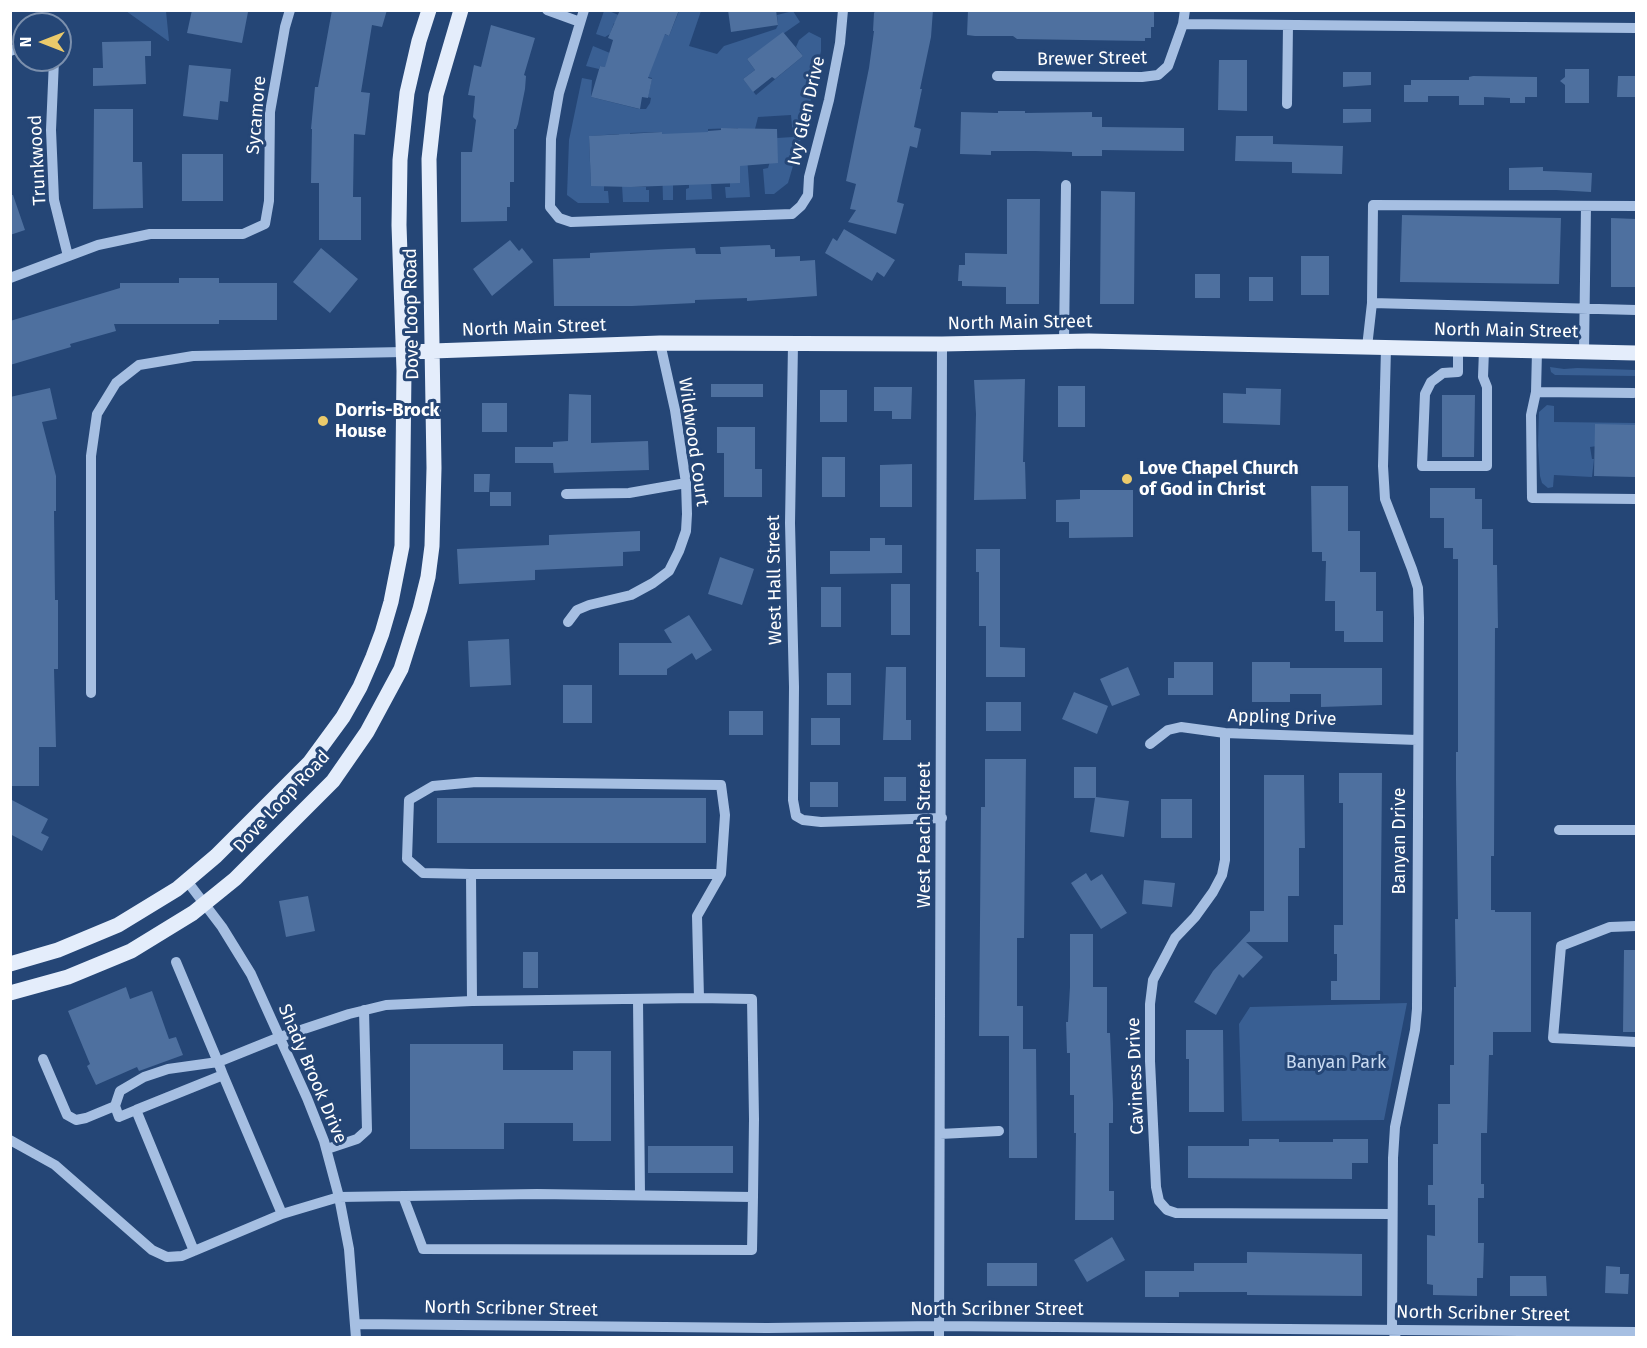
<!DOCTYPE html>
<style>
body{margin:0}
#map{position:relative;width:1647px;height:1348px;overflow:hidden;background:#254676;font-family:"Fira Sans",sans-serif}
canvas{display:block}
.frame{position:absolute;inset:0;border:12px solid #fff;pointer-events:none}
.north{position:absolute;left:12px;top:12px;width:60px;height:60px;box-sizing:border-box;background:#254676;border:2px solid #7c90ad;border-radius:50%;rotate:270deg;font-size:16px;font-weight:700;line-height:24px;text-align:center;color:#fff}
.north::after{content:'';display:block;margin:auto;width:21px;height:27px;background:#ebca6b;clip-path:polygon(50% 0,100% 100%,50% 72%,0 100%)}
</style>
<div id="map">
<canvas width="1647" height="1348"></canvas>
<div class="frame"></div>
<div class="north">N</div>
</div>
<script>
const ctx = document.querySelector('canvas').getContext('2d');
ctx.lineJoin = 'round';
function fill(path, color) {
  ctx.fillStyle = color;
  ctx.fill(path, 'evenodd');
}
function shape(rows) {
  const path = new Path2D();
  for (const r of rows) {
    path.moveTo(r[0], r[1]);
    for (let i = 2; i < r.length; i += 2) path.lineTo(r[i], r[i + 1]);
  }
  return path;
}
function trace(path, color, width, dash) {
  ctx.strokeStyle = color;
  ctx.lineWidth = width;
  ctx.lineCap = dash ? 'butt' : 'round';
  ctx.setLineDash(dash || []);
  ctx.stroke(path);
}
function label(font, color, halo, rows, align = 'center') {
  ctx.font = font + ' "Fira Sans",sans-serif';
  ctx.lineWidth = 6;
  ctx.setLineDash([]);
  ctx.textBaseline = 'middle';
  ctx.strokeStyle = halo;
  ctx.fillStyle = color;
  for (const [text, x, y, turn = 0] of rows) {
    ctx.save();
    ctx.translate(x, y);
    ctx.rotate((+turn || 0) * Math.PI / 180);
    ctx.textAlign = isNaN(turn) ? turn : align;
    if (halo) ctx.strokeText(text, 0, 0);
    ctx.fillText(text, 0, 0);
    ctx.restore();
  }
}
const green = shape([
 [126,11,166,11,169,41,168,41],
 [604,11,609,11,669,36,679,11,701,11,689,46,717,54,724,46,776,29,778,25,777,15,793,11,800,22,747,59,755,70,743,79,756,95,803,56,796,47,799,40,809,32,821,38,821,51,807,118,788,183,774,194,765,194,763,169,768,168,777,138,793,137,791,115,758,117,755,129,745,129,750,197,726,198,725,187,730,187,730,183,740,183,738,128,708,129,712,199,686,200,686,189,689,188,689,185,673,182,673,200,663,200,661,132,630,133,631,187,646,187,646,190,649,190,649,202,623,202,619,134,591,136,589,138,591,186,604,186,604,191,608,191,609,203,578,203,567,195,569,140,582,78,592,80,591,97,639,109,646,109,650,103,651,98,648,97,652,78,600,66,599,69,586,66,593,46,651,70,617,24,614,23,610,34,605,37,596,34],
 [1550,367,1564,369,1577,368,1636,370,1636,376,1555,375,1551,372],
 [1547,405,1554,406,1554,422,1636,423,1636,441,1590,447,1592,459,1594,459,1592,477,1554,475,1553,487,1548,488,1542,483,1540,476,1538,445,1539,412],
 [1407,1003,1384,1120,1242,1121,1239,1024,1250,1007]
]);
const building = shape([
 [192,10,238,10,248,12,242,43,187,33],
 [332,10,387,10,382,27,372,25,361,92,370,93,365,135,354,134,353,197,361,197,361,240,319,240,319,183,311,183,312,129,311,129,315,87,318,87],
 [620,10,679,10,669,36,665,34,648,78,652,79,648,98,642,97,640,109,591,97,600,66,605,67,613,40,608,38],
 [728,10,776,10,778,25,731,32],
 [876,10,933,10,931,37,920,89,922,89,914,127,921,129,917,148,910,146,897,202,904,204,896,234,848,222,856,210,850,209,856,184,846,181,869,68,874,31,873,31,874,13],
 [968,10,1154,10,1154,27,1151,27,1151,38,1145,38,1145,41,1017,39,1013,36,975,36,967,35],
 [491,25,535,38,524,75,526,76,525,89,518,124,516,129,514,129,514,182,510,182,510,207,507,207,507,221,461,222,461,152,472,152,476,120,473,117,475,96,468,95,474,65,481,67],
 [783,32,803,56,775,79,772,77,753,92,743,79,755,70,747,59],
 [151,41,151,56,145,56,146,84,93,86,93,68,103,68,102,42],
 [1219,60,1247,60,1247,111,1218,110],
 [189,65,231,69,228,102,220,101,218,120,183,116],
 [1565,69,1589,69,1589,103,1565,103,1565,85,1560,81,1565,77],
 [1343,72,1371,72,1371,85,1343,87],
 [1473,76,1537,77,1537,97,1525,97,1525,103,1510,103,1510,98,1484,97,1484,105,1459,105,1459,96,1428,96,1428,102,1404,102,1404,85,1411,85,1411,80,1469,80,1469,77],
 [1618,76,1636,76,1636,97,1617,97],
 [94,109,133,109,133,162,142,162,143,208,93,209],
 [1343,109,1371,109,1371,122,1343,123],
 [998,111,1025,111,1025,113,1092,112,1092,117,1102,117,1102,127,1184,128,1184,151,1102,150,1102,156,1072,156,1072,152,1035,151,991,151,991,155,960,154,961,112,998,113],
 [721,128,777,129,778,163,740,166,740,183,631,187,591,186,589,136,662,132,662,134,708,132,708,131,721,130],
 [1236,136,1273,136,1273,144,1343,146,1342,174,1292,173,1292,162,1235,161],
 [182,154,223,154,223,201,182,201],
 [1543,167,1543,171,1592,173,1591,192,1556,190,1509,190,1509,168],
 [1101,191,1135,192,1134,304,1100,304],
 [10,195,13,195,25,230,10,235],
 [1007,199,1040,199,1039,304,1006,304,1006,287,962,286,962,281,958,281,959,265,965,265,965,253,1007,254],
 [1402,215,1561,218,1559,284,1400,282],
 [1611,218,1636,219,1636,287,1611,287],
 [844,229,895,260,884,277,877,272,872,281,825,253,833,238,837,241],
 [510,240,519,251,522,248,533,262,492,296,473,269],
 [770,245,771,249,775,249,775,257,800,256,800,261,815,260,817,296,747,301,747,298,695,300,695,303,632,306,554,306,553,259,590,258,590,253,668,249,695,248,696,254,721,254,720,247],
 [321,248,358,279,330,313,293,282],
 [1301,256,1329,256,1329,295,1301,295],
 [1195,274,1220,274,1220,298,1195,298],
 [1249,277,1273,277,1273,301,1249,301],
 [179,278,219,278,219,283,277,283,277,320,219,320,219,324,114,324,116,331,70,344,71,347,10,365,10,321,120,288,120,283,179,283],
 [1025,379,1023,462,1025,462,1026,499,974,500,976,414,974,380],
 [711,384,763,384,763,397,711,397],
 [1058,386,1085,386,1085,427,1058,427],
 [874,387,912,387,911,419,892,419,892,411,874,411],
 [50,388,57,419,42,422,56,476,56,511,54,511,55,600,58,600,58,669,54,669,56,747,39,747,39,786,10,786,10,397],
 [1246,388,1281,389,1280,425,1223,423,1223,393,1246,394],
 [820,390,847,390,847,422,820,422],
 [569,394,591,395,591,443,648,441,649,470,554,473,553,463,515,463,515,447,553,447,553,442,568,441],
 [1442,395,1475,395,1474,457,1442,457],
 [482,403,507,403,507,432,482,432],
 [1595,424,1636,425,1635,477,1594,476],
 [717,427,755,427,755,469,762,469,762,497,724,497,724,453,717,453],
 [822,457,845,457,845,497,822,497],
 [912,464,912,507,880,507,880,465],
 [474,474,490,474,489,492,474,492],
 [1311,486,1348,486,1348,531,1360,531,1360,572,1376,572,1376,611,1383,611,1383,642,1344,642,1344,631,1335,631,1335,601,1325,601,1326,561,1322,561,1322,552,1312,552],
 [1430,488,1475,488,1475,499,1482,499,1482,529,1493,529,1493,565,1497,565,1498,628,1495,628,1494,856,1491,856,1491,910,1495,910,1495,912,1531,912,1531,1032,1493,1032,1493,1055,1489,1055,1487,1133,1481,1133,1481,1184,1484,1184,1484,1198,1478,1198,1478,1243,1484,1243,1483,1278,1477,1278,1477,1296,1433,1295,1433,1285,1427,1284,1427,1235,1435,1236,1435,1205,1428,1205,1428,1185,1433,1185,1433,1144,1438,1144,1438,1104,1450,1104,1450,1065,1454,1065,1454,987,1456,987,1455,919,1458,919,1456,780,1456,752,1458,752,1458,559,1453,559,1453,548,1444,548,1444,518,1430,518],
 [1080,490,1133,490,1133,537,1069,538,1069,522,1056,522,1056,500,1080,499],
 [490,492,511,492,511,506,490,506],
 [640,531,640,551,623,552,623,566,535,570,535,580,459,584,457,549,549,545,549,535],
 [870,538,885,538,885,545,902,545,902,573,830,574,830,551,870,551],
 [976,549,1000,549,1000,647,1025,648,1025,677,986,677,986,626,979,626,979,572,976,572],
 [720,557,754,569,742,605,708,594],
 [891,584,910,584,910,635,891,635],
 [821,587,841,587,841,627,821,627],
 [689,615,712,650,696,660,692,653,667,669,667,675,619,675,619,643,672,643,664,630],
 [509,639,511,685,470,687,468,641],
 [1174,662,1213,662,1213,695,1168,695,1168,678,1174,678],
 [1252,662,1290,662,1290,668,1382,668,1382,705,1321,707,1321,694,1290,694,1290,702,1252,702],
 [886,667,906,667,906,720,911,720,911,740,883,740],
 [1128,667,1140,695,1112,706,1100,679],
 [827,673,851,673,851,705,827,705],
 [563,685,592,685,592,723,563,723],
 [1074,692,1108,706,1097,734,1062,719],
 [986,702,1021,702,1021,731,986,731],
 [729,711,763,711,763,735,729,735],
 [811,718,840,718,840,745,811,745],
 [985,759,1026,759,1024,938,1017,938,1017,1006,1023,1006,1023,1049,1036,1049,1037,1158,1009,1158,1009,1036,979,1036,981,807,985,807],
 [1074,767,1096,767,1096,797,1129,801,1124,837,1090,832,1095,798,1074,798],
 [1339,773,1382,773,1380,1000,1331,1000,1331,981,1337,981,1337,954,1334,954,1334,925,1343,925,1343,803,1339,803],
 [1264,775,1304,775,1305,848,1299,848,1299,896,1288,896,1288,942,1246,942,1263,957,1243,978,1239,974,1216,1015,1194,1002,1213,971,1250,931,1250,911,1264,911],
 [884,777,906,777,906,801,884,801],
 [810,782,838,782,838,807,810,807],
 [437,798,706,798,706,843,437,843],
 [10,799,48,819,41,833,49,837,42,851,10,834],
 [1161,799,1192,799,1192,838,1161,838],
 [1086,873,1091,881,1102,874,1127,913,1101,929,1071,883],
 [1144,880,1175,883,1172,907,1142,904],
 [308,896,315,931,286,937,279,901],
 [1070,934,1093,934,1093,987,1107,987,1107,1033,1110,1033,1113,1103,1113,1123,1109,1123,1109,1191,1114,1191,1114,1220,1075,1220,1076,1133,1074,1133,1074,1095,1070,1095,1070,1053,1067,1053,1066,1022,1068,1022,1070,987],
 [1624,950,1636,950,1636,1032,1623,1032],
 [523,952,538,952,538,988,523,988],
 [126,987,130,999,152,991,169,1039,176,1037,183,1055,139,1071,137,1067,96,1085,87,1066,90,1064,68,1011],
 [1186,1030,1223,1030,1224,1112,1189,1112,1189,1059,1186,1059],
 [410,1044,503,1044,503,1070,573,1070,573,1051,611,1051,611,1141,573,1141,573,1123,504,1123,504,1149,410,1149],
 [1249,1139,1279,1139,1279,1142,1333,1142,1333,1139,1368,1139,1368,1163,1352,1163,1352,1179,1188,1178,1188,1146,1249,1146],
 [648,1146,733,1146,733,1173,648,1173],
 [1112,1237,1125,1260,1087,1282,1074,1260],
 [1247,1252,1362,1254,1362,1296,1247,1295,1247,1292,1179,1292,1179,1297,1145,1297,1145,1271,1194,1271,1194,1263,1247,1263],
 [987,1263,1037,1263,1037,1286,987,1286],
 [1606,1266,1620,1267,1620,1274,1629,1274,1628,1294,1605,1293],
 [1510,1276,1546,1276,1547,1296,1510,1296]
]);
const minor = shape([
 [547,10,580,22],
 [584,10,559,93,551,139,550,207,559,218,571,222,792,214,801,206,808,195,809,177,829,100,840,43,843,10],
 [1183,24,1636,28],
 [10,51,24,46],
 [54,60,51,130,54,200,68,256],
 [997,76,1142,77,1158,75,1168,66,1183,24,1185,10],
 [1287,104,1288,25],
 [10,278,98,245,150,234,243,234,265,224,269,201,270,112,285,27,290,10],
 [1372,303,1636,310],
 [1064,342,1066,185],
 [793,344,790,523,794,687,793,800,796,816,803,820,821,822,942,818],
 [1367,347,1372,303,1373,205,1636,206],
 [1386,348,1383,466,1385,499,1412,569,1418,588,1419,618,1417,1009,1415,1030,1395,1127,1393,1158,1392,1329,1396,1338],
 [1458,350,1458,372,1443,373,1431,382,1425,394,1422,466,1487,466,1487,387,1483,377,1484,350],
 [1537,351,1536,392,1531,415,1532,498,1636,499],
 [1584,352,1586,206],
 [1536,392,1634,393],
 [566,494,629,493,686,483],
 [568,622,577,610,589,605,631,595,653,583,669,571,679,551,686,531,687,514,686,483,675,410,660,343],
 [91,693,91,456,97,414,116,383,139,365,193,356,404,352],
 [1225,733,1225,860,1222,875,1213,892,1195,917,1175,938,1153,980,1150,1004,1150,1061,1156,1187,1159,1201,1167,1210,1176,1213,1392,1214],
 [1150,744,1168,730,1181,727,1225,733,1417,740],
 [1559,830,1636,830],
 [471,874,721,874],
 [187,881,222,927,251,974,307,1098,324,1141,339,1197,349,1249,356,1338],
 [1636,926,1610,927,1561,946,1553,1038,1636,1042],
 [699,998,752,999,754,1119,753,1197,537,1194,339,1197,282,1214,194,1251,136,1110,223,1075,218,1062,280,1037,349,1014,386,1005,472,1001,699,998],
 [638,1000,640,1195],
 [472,1001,471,874,423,873,407,859,409,800,433,786,476,782,721,785,725,815,721,874,697,916,699,998],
 [43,1059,67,1115,76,1120,86,1118,115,1106,119,1117,136,1110],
 [223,1075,282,1214],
 [115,1106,120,1091,144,1077,168,1069,218,1062,176,962],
 [940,1134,999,1131],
 [10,1140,55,1165,152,1250,167,1257,182,1256,194,1251],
 [327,1149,357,1139,367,1130,364,1010],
 [403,1196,423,1249,752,1250,753,1197],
 [357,1324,767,1328,939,1326,1636,1332],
 [939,1338,942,344]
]);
const major = shape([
 [404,352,660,343,942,344,1089,341,1636,353],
 [10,964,58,950,118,925,177,889,216,856,310,762,343,717,360,687,373,657,382,633,391,602,402,546,404,371,399,225,400,160,407,93,419,41,429,10],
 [10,993,68,977,131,951,193,913,235,879,333,781,367,732,401,669,420,609,428,577,432,546,434,468,429,159,436,95,461,10]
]);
const markers = [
 [323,421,6,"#ebca6b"],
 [1127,479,6,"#ebca6b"]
];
const streetNames = [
 ["Brewer Street",1092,59,-1],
 ["Ivy Glen Drive",807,111,-77],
 ["Sycamore",257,115,-85],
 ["Trunkwood",38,160,-93],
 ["Dove Loop Road",412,314,-91],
 ["North Main Street",1020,323,-1],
 ["North Main Street",534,328,-2],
 ["North Main Street",1506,331,1],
 ["Wildwood Court",693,442,82],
 ["West Hall Street",775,580,-91],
 ["Appling Drive",1282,718,2],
 ["Dove Loop Road",282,802,-47],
 ["West Peach Street",925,835,-90],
 ["Banyan Drive",1400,841,-90],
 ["Shady Brook Drive",312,1074,67],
 ["Caviness Drive",1136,1076,-92],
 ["North Scribner Street",511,1309,1],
 ["North Scribner Street",997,1310],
 ["North Scribner Street",1483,1314,1]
];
const poiNames = [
 ["Dorris-Brock",335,411],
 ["House",335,432],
 ["Love Chapel Church",1139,469],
 ["of God in Christ",1139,490]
];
const parkNames = [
 ["Banyan Park",1336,1063]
];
fill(green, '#395f93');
fill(building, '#4e709f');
trace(minor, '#a6bfe2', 10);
trace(major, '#e4edfb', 15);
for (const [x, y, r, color] of markers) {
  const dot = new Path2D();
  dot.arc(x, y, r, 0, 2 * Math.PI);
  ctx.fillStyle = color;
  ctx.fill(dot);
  trace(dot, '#254676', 2);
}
label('18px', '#fff', '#254676', streetNames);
label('bold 18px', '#fff', '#254676', poiNames, 'left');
label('18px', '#c8daf2', '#254676', parkNames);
</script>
